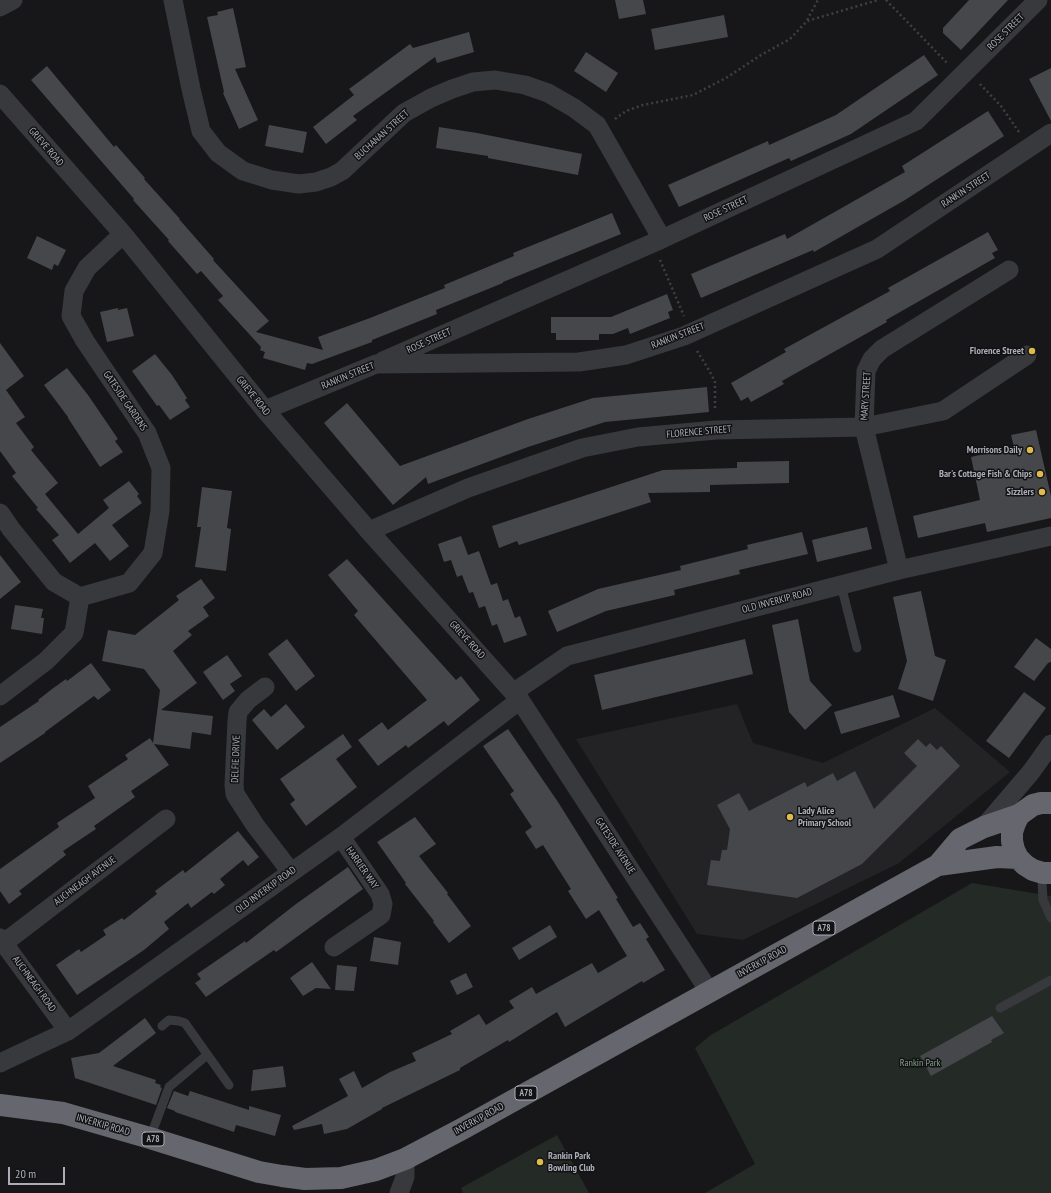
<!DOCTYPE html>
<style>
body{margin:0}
#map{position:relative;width:1051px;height:1193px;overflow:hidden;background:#171719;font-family:"PT Sans Narrow",sans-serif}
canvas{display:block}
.scale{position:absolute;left:8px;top:1167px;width:57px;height:18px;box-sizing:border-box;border:2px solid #abadb7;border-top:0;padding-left:5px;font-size:12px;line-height:14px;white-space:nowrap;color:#abadb7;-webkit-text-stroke:3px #121214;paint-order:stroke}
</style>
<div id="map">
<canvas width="1051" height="1193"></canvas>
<div class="scale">20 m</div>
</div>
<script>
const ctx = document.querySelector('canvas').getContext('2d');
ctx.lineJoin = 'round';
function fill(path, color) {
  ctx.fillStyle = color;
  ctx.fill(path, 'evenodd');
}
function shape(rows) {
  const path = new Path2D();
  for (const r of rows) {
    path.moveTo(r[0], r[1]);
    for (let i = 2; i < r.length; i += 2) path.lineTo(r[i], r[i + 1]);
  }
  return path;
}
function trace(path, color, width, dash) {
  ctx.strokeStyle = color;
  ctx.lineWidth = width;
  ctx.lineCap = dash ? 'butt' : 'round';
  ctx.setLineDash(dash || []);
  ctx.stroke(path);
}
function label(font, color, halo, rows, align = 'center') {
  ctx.font = font + ' "PT Sans Narrow",sans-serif';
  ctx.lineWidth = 3;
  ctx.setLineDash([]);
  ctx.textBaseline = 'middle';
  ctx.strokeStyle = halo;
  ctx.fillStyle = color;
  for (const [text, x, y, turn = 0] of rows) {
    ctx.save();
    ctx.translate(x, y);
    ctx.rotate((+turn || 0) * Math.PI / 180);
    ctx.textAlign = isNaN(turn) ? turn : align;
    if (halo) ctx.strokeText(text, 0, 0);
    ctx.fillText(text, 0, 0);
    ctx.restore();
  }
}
const built = shape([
 [737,704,753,743,823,763,935,708,1010,772,899,863,743,940,697,934,576,739]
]);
const green = shape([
 [972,883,1051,896,1051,1193,705,1193,755,1164,695,1048,711,1035],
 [557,1135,589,1193,463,1193,461,1188]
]);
const building = shape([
 [615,0,643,0,646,14,619,19],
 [969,0,1008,0,961,50,943,33,943,28],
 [233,8,246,67,235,69,258,120,239,129,223,93,224,92,207,17,218,15,217,12],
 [724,15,728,37,655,50,651,29],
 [469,32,474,52,437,63,435,57,353,116,357,120,326,144,313,127,354,95,349,89,410,44,413,48],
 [586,52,618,73,606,92,574,71],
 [924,55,938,75,851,134,791,161,789,158,679,207,668,185,768,141,769,145,836,115],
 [47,66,114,147,116,145,145,178,144,179,180,219,179,219,214,259,213,260,269,321,256,332,323,350,318,337,370,318,445,288,444,285,514,256,513,253,612,213,621,234,503,282,503,283,436,310,437,314,372,340,372,342,312,364,307,363,305,370,263,358,265,352,260,350,261,347,218,300,223,296,201,271,197,274,168,241,169,240,133,200,134,199,31,80],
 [1051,68,1051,121,1029,79],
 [988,111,1004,136,905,200,814,252,813,250,701,298,691,274,785,234,787,239,905,172,902,166],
 [269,125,307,132,303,153,265,146],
 [439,127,477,133,582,154,578,175,488,158,488,156,436,148],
 [988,232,998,250,992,253,995,258,886,320,887,322,782,381,784,384,751,402,748,397,741,401,731,383,786,352,784,349,890,291,888,288],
 [37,236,66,250,58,266,54,264,52,270,27,258],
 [667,294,673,310,668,312,670,318,630,334,628,328,613,334,599,334,599,340,556,340,556,333,551,333,551,317,611,317],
 [118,308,118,310,127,308,134,336,107,342,100,312],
 [0,343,24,376,6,390,25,417,16,423,34,447,31,450,58,483,45,494,78,534,109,508,103,500,129,481,139,494,137,496,142,503,112,525,129,546,110,561,95,543,70,563,52,540,59,535,36,509,38,508,12,476,16,473,0,451],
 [155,354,172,375,187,398,185,400,190,407,170,420,159,405,157,406,132,371],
 [67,368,88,395,118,439,115,441,123,452,100,467,68,418,68,417,44,385],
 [707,387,709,412,605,422,528,447,428,484,426,477,393,505,324,423,347,403,400,466,528,419,593,398],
 [1036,430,1051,496,1051,518,987,532,985,523,918,538,913,516,980,500,971,457,1014,447,1011,435],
 [789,461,789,483,710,485,710,492,648,493,651,502,519,545,517,541,499,548,492,526,663,470,737,468,737,462],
 [202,487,232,491,227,528,231,529,226,571,195,567,201,527,197,527],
 [867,527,872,549,817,562,812,540],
 [802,532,808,554,739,570,740,574,674,590,675,595,606,611,557,632,548,611,598,589,681,570,680,566,748,549,747,545],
 [461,536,468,555,479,551,491,585,497,583,503,601,508,599,515,618,520,616,527,635,504,643,497,624,492,626,485,606,479,608,473,592,469,593,462,575,457,577,451,560,444,562,438,544],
 [0,555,21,582,0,599],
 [347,559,456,680,461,676,480,700,448,726,444,721,408,748,406,745,378,766,358,740,382,722,388,730,427,700,354,615,358,611,328,575],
 [201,579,215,598,203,607,209,616,188,631,192,635,173,651,197,683,161,710,213,716,211,735,192,732,190,749,154,744,169,765,131,791,135,797,94,826,96,829,63,851,66,855,19,891,22,894,9,904,0,891,0,869,59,827,57,823,95,798,88,786,128,759,125,755,150,738,153,743,160,690,144,669,102,661,108,630,135,635,179,600,176,596],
 [921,591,935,656,946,660,933,701,898,689,907,661,893,597],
 [15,605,43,609,41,618,44,618,42,634,11,629],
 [798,619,810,681,832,705,805,730,789,712,772,625],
 [1036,638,1051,649,1051,662,1048,663,1034,681,1014,667],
 [287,639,315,676,296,691,268,654],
 [745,639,753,674,602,710,594,675],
 [227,655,242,676,230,684,235,691,223,700,203,672],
 [91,663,111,690,98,700,94,696,45,732,45,733,0,763,0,727,39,701,38,700,52,689,66,679,67,681],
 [1024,692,1046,708,1009,758,986,741],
 [893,695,900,717,841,734,834,712],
 [286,704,305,727,277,750,252,720,264,709,271,717],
 [508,729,558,802,618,898,616,899,633,927,640,923,649,937,646,939,665,970,643,983,642,981,565,1027,557,1012,509,1042,508,1040,460,1068,460,1070,382,1108,382,1109,347,1129,324,1134,322,1124,294,1130,292,1126,348,1096,339,1079,354,1071,362,1088,390,1072,416,1061,412,1053,452,1034,450,1031,479,1014,486,1025,514,1008,509,1001,532,987,536,994,592,963,598,973,627,956,599,910,586,919,568,891,571,889,543,845,536,849,525,832,532,827,510,794,514,791,483,746],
 [343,734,352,747,336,759,357,787,306,826,290,804,295,800,280,779],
 [918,739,926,747,930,743,937,750,941,746,960,766,862,864,797,898,707,885,711,860,720,861,722,850,727,850,730,829,717,805,739,793,749,811,805,782,807,787,833,773,837,781,855,771,874,809,917,766,904,753],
 [415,817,436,844,419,856,448,893,447,894,471,926,449,943,433,922,434,921,405,884,406,883,377,842],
 [238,831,259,857,248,866,243,860,220,879,225,885,214,894,212,892,191,908,188,903,164,922,169,929,144,950,77,995,56,965,79,949,81,952,106,935,103,930,122,918,124,920,157,894,155,891,183,870,185,873],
 [348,867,363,889,276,952,274,950,206,997,195,983,201,979,197,974,245,941,246,943,296,904],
 [550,925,557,937,519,960,512,948],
 [374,937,401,942,398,965,370,961],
 [312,962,331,989,316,988,303,996,290,978],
 [337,965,357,967,354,991,335,990],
 [466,973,473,987,457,995,450,981],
 [992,1016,1004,1033,991,1040,992,1042,931,1076,920,1056],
 [145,1018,156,1033,113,1066,156,1080,155,1083,161,1085,160,1087,162,1088,156,1105,75,1078,71,1058,99,1053],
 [283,1066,286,1087,251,1091,253,1070],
 [174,1091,188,1096,190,1091,249,1110,249,1106,281,1115,275,1136,236,1125,234,1132,175,1112,175,1111,167,1108]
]);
const path = shape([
 [886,0,948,64],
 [807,20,818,0],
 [980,84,1001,106,1019,132],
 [615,119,626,111,643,105,693,95,726,78,761,55,790,39,807,21,878,0],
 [660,260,684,316],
 [697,351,709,370,715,382,715,411]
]);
const lane = shape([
 [841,585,857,648],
 [1043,873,1042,881,1043,900,1051,918],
 [1000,1008,1051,980],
 [162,1026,169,1020,179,1021,185,1023,229,1085],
 [150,1138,169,1087,207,1055]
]);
const street = shape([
 [173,0,191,89,201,131,218,153,243,171,272,180,299,184,316,182,331,177,342,171,404,113,431,98,452,89,473,82,495,80,525,85,548,93,574,108,597,125,662,239],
 [0,7,13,0],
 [0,94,123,234,265,410,369,531,520,700,709,991],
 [383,361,662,239,916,121,1038,0],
 [265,410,376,364,579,362,626,355,684,336,877,249,1051,133],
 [0,513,11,529,54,582,80,597,129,583,153,553,160,511,161,468,147,433,85,341,71,316,74,291,87,268,123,234],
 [369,531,468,488,582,448,638,437,716,430,864,427,943,411,1027,355],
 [899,570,864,427,866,371,872,359,882,349,1009,270],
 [265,687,248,700,238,712,237,721,234,785,235,794,255,825,291,872],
 [514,692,567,656,899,570,1051,536],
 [0,696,46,661,74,633,80,597],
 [984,827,1031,772,1051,744],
 [0,938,68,1031],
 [4,943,166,819],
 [334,947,381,915,383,904,380,894,341,837],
 [0,1063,68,1031,341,837,520,700],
 [399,1193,405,1177,405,1159]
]);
const highway = shape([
 [1051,803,1041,803,1033,805,1019,815,1015,823,1012,832,1012,841,1014,850,1018,858,1025,865,1033,870,1043,873,1051,873],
 [938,865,997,857,1018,858],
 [0,1105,63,1113,150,1138,259,1172,282,1176,305,1179,341,1178,376,1170,405,1159,462,1129,938,865,960,839,984,827,1019,815]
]);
const markers = [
 [1032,351,4,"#debb4a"],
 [1030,450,4,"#debb4a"],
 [1040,474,4,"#debb4a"],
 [1042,492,4,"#debb4a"],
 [790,817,4,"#debb4a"],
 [540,1162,4,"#debb4a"]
];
const shields = [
 [824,928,22],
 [526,1093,22],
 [153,1139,22]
];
const shieldNames = [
 ["A78",824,928],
 ["A78",526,1093],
 ["A78",153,1139]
];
const streetNames = [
 ["ROSE STREET",1006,32,-45],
 ["BUCHANAN STREET",382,135,-42],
 ["GRIEVE ROAD",46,147,49],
 ["RANKIN STREET",966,190,-33],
 ["ROSE STREET",726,209,-25],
 ["RANKIN STREET",678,336,-21],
 ["ROSE STREET",429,341,-24],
 ["RANKIN STREET",348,376,-22],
 ["GRIEVE ROAD",253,396,51],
 ["MARY STREET",866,396,-86],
 ["GATESIDE GARDENS",125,401,56],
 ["FLORENCE STREET",699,432,-5],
 ["OLD INVERKIP ROAD",777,601,-15],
 ["GRIEVE ROAD",467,640,48],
 ["DELFIE DRIVE",236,759,-88],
 ["GATESIDE AVENUE",615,846,57],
 ["HARRIER WAY",362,868,55],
 ["AUCHNEAGH AVENUE",85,881,-37],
 ["OLD INVERKIP ROAD",266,890,-36],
 ["INVERKIP ROAD",762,962,-29],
 ["AUCHNEAGH ROAD",34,984,54],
 ["INVERKIP ROAD",479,1119,-29],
 ["INVERKIP ROAD",103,1125,16]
];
const poiNames = [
 ["Florence Street",1024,351],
 ["Morrisons Daily",1022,450],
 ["Bar's Cottage Fish & Chips",1032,474],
 ["Sizzlers",1034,492],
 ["Lady Alice",798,811,"left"],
 ["Primary School",798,823,"left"],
 ["Rankin Park",548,1156,"left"],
 ["Bowling Club",548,1168,"left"]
];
const parkNames = [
 ["Rankin Park",920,1063]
];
fill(built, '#232326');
fill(green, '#242a25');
fill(building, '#46474b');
trace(path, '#3f4044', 2.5, [2, 3]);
trace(lane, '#38393d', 9);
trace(street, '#38393d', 19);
trace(highway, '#65666e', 22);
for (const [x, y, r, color] of markers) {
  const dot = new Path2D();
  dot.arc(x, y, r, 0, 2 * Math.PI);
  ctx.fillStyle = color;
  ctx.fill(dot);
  trace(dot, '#121214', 1.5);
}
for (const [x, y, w] of shields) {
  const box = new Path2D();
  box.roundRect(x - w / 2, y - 7, w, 14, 3);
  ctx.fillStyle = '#121214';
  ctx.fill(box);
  trace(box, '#abadb7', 1);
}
label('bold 9px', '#abadb7', null, shieldNames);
label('10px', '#abadb7', '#121214', streetNames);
label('bold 10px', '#abadb7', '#121214', poiNames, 'right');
label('10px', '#84a088', '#121214', parkNames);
</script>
